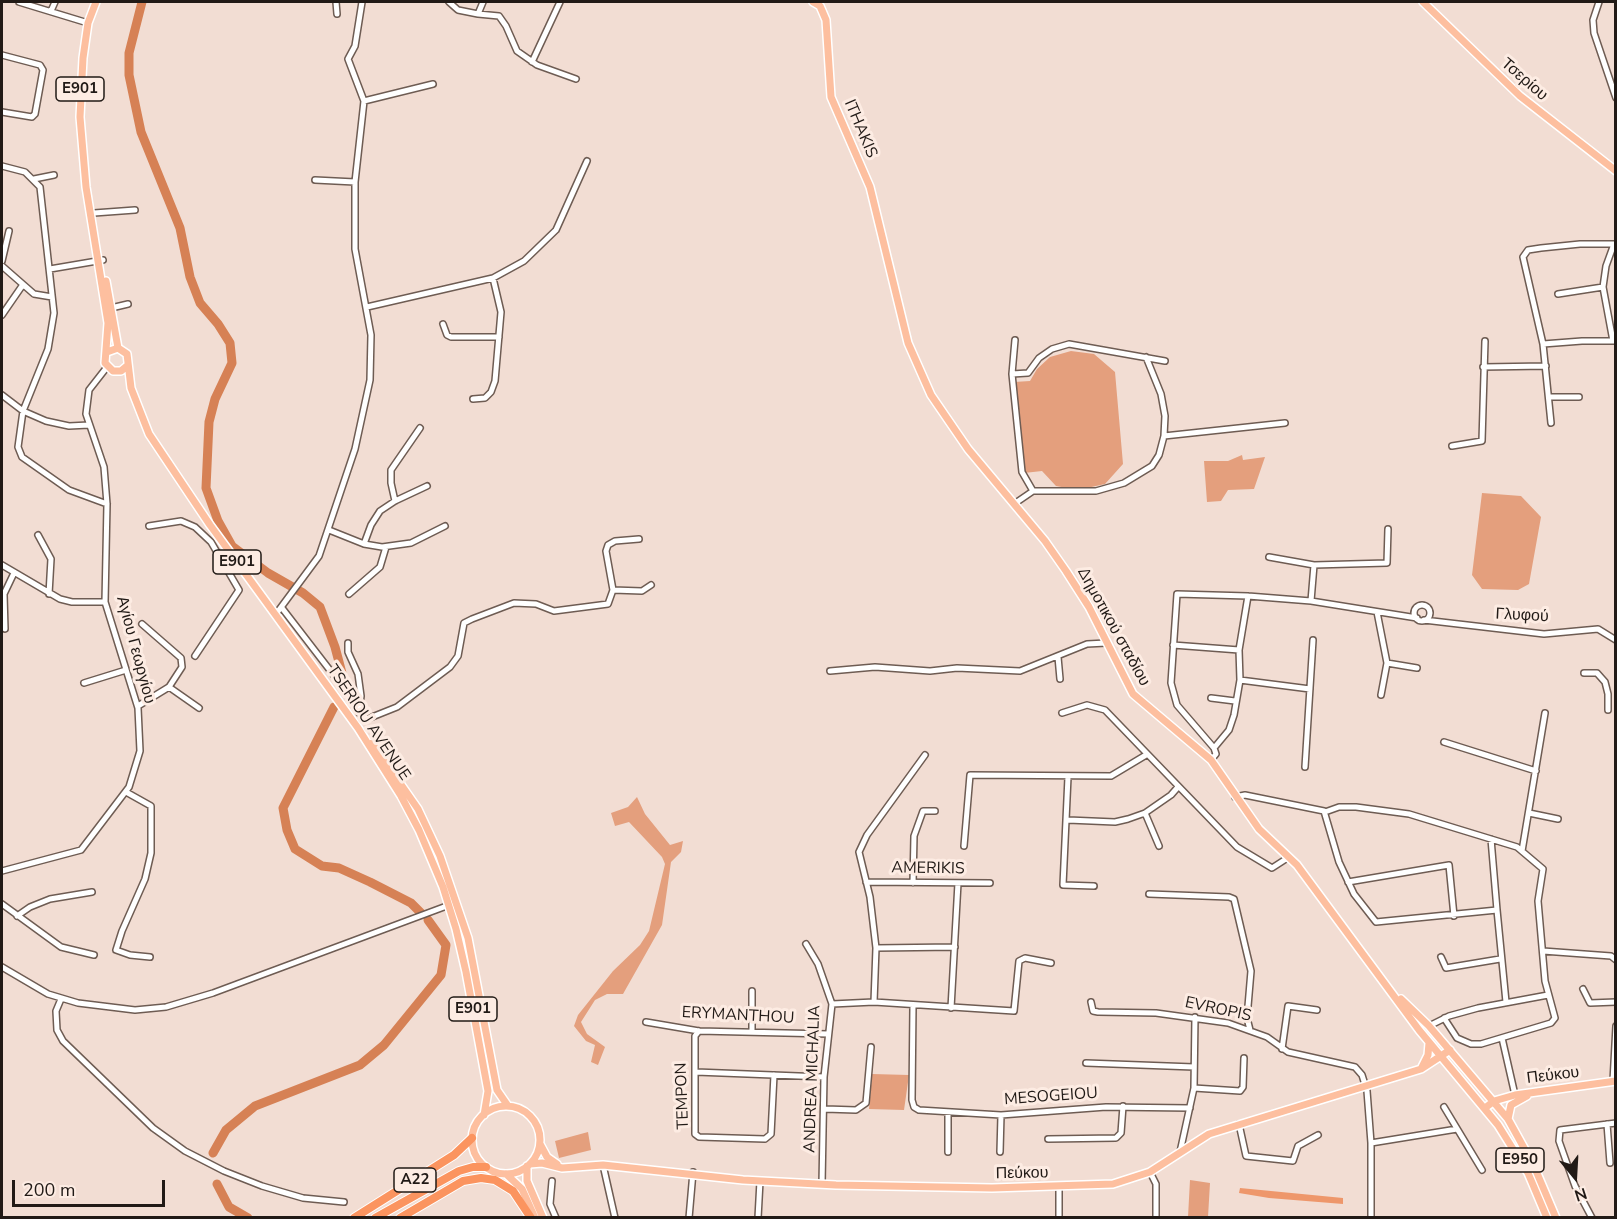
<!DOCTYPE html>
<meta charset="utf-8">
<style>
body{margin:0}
#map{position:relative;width:1617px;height:1219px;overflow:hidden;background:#f2ddd3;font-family:"Nunito Sans",sans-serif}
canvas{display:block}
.frame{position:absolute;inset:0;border:3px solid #211a16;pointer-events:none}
.north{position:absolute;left:1545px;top:1147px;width:60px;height:60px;-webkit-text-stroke:4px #fdece3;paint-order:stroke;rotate:162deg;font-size:16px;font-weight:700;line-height:24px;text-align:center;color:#211a16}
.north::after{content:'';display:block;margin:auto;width:21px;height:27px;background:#211a16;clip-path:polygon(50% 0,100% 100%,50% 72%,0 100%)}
.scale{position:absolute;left:12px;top:1180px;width:153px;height:27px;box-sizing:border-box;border:3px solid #211a16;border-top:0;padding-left:8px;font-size:18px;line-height:21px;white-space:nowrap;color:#211a16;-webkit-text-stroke:4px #fdece3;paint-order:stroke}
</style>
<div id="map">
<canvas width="1617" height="1219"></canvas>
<div class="frame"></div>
<div class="north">N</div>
<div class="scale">200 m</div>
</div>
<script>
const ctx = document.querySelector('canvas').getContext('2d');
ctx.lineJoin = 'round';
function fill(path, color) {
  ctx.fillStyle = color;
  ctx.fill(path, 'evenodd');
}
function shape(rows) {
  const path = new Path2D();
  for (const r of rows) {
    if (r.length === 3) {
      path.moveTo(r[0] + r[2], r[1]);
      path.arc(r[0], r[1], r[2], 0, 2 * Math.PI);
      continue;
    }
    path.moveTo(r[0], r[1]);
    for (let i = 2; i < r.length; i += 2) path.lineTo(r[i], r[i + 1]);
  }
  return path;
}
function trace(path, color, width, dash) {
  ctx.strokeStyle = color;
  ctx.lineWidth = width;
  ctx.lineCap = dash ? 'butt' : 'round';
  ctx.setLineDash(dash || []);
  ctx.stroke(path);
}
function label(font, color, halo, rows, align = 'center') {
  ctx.font = font + ' "Nunito Sans",sans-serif';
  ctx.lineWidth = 6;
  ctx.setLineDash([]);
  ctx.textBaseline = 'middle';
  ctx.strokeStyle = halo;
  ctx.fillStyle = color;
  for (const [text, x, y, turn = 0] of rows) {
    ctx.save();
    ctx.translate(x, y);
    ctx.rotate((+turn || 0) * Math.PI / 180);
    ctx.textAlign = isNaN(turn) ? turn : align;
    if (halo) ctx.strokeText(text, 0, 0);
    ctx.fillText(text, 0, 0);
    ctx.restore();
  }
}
const green = shape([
 [1071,351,1094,354,1115,372,1123,464,1105,484,1078,490,1056,486,1042,471,1024,473,1014,382,1030,381,1037,369,1050,357],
 [1242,455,1243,460,1265,457,1254,489,1228,490,1221,501,1207,502,1204,461,1228,461],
 [1482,493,1521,496,1541,517,1529,584,1518,590,1482,589,1472,575],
 [637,797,645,814,670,845,683,841,681,852,671,862,662,925,623,994,607,994,595,1000,581,1022,587,1034,605,1047,598,1065,591,1062,595,1045,586,1041,574,1026,578,1015,613,971,640,945,649,931,665,864,662,857,629,822,615,826,611,813,628,807],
 [872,1074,909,1075,904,1110,869,1109],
 [588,1132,591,1150,559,1158,555,1141],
 [1190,1180,1210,1183,1208,1217,1188,1217]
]);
const forest = shape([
 [1240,1188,1343,1198,1343,1204,1269,1198,1239,1193]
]);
const river = shape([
 [142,2,129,53,129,75,141,132,180,228,190,277,200,303,218,324,230,343,232,363,215,399,209,422,206,488,218,521,232,546,268,573,303,593,320,607,335,647,343,677],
 [334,707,283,808,287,830,295,849,322,866,339,868,370,882,411,903,421,913],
 [213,1153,226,1130,255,1106,360,1065,384,1045,441,975,446,945,428,920],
 [217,1184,229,1207,248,1218]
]);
const minor = shape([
 [19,2,88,23],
 [336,2,337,14],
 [449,2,458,10,478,14,483,2],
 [1599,2,1593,20,1594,33,1616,98],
 [51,11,55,2],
 [478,14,499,16,506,26,517,51,537,65,576,79],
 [2,55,40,65,43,70,35,114,32,117,2,112],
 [532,62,560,2],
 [364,101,433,84],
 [2,166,25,172,40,187,54,313,48,349,23,411,18,447,22,457,69,490,107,504],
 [34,179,54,175],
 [315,180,355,182],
 [94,213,135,210],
 [2,261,9,231],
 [2,266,34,294,52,297],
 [50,269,103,260],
 [1558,294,1603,287],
 [367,307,493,278,524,261,556,230,587,161],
 [111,308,128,304],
 [2,315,22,286],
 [443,324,447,335,451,337,499,337],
 [1015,340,1012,374,1022,472,1033,491],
 [1613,341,1603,287,1606,266,1614,244],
 [1543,344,1582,341,1616,341],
 [1483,367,1546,366],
 [1012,374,1028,373,1039,358,1052,349,1069,344,1165,361],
 [2,395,23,411,46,421,69,426,89,425],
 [1549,397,1579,397],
 [473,399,485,398,491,392,495,381,501,312,493,278],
 [1551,423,1543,344,1523,257,1528,250,1541,248,1580,244,1616,244],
 [1164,436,1285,423],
 [1452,446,1482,441,1485,341],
 [395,501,391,483,391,470,420,428],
 [1014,504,1033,491,1096,491,1124,483,1152,466,1159,455,1164,436,1165,416,1161,394,1146,357],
 [149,526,181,521,195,527,211,542,239,590,195,656],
 [329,530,364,544,382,547,411,543,445,526],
 [38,535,51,559,49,594],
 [364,544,371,525,380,511,395,501,427,486],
 [1269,557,1314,565,1387,563,1388,529],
 [2,565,60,599,72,602,105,602],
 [613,590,642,591,651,585],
 [349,594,380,567,386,547],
 [1311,601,1314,565],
 [1422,613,8],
 [282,608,359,708],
 [1377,612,1387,663,1381,695],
 [276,614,319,556,355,449,370,380,371,335,355,249,355,182,364,101,348,59,355,46,362,2],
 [1424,620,1544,634,1598,629,1616,640],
 [5,629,4,594,14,573],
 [348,643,348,652,358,674,361,696,359,713,367,719,397,707,450,667,458,656,464,623,472,619,514,603,536,604,554,611,608,604,613,590,606,551,608,545,615,541,639,539],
 [1173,645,1239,650],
 [1058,657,1060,679],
 [1387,663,1417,668],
 [830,671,875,667,930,671,957,668,1020,671,1087,644,1106,643],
 [1584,673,1597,673,1605,682,1608,694,1608,710],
 [1240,680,1310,689],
 [84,683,126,670],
 [169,687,199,708],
 [1211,698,1235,701],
 [138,706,169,687,182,667,181,658,142,624],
 [1062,713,1087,705,1105,710,1237,847,1272,868,1289,857],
 [1444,742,1536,771],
 [1214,748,1229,730,1234,715,1240,680,1239,650,1248,596],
 [1211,760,1216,754,1214,748,1177,705,1171,683,1177,594,1248,596,1311,601,1417,618],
 [1305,767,1313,640],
 [1068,777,1063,885,1094,886],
 [126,792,151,806,151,853,145,879,122,931,116,950,130,955,150,957],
 [1235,797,1245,795,1324,811,1339,862,1354,894,1376,922,1497,910,1506,1002],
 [1325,812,1339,807,1356,807,1409,814,1517,847,1543,869,1538,901,1545,981,1555,1018,1551,1023,1481,1044,1471,1044,1457,1038,1444,1018],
 [1145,813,1159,846],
 [1529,813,1558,819],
 [1068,820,1115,822,1128,819,1145,813,1171,795,1178,787],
 [1491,839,1497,910],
 [964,846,970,775,1111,776,1146,755],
 [1522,851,1545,713],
 [2,871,81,850,129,787,140,751,138,708,105,602,107,504,104,467,86,414,89,390,107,367],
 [866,882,990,883],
 [1348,882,1449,865,1454,916],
 [913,883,914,836,923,811,935,811],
 [1149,894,1229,897,1234,899,1251,971,1247,1018,1250,1030],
 [2,904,61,947,94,955],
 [17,916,30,907,50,899,92,892],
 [806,944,818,964,832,1004,824,1077,822,1184],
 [876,948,955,947],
 [1543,951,1611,956,1616,960],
 [1441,957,1446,968,1500,959],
 [2,967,48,994,78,1003,135,1010,166,1007,213,993,452,904],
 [1583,989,1590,1003,1616,1002],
 [61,999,56,1011,57,1030,63,1041,153,1128,185,1151,224,1171,262,1186,303,1198,344,1202],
 [874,1002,876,948,870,897,859,852,867,835,925,755],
 [1091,1002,1093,1011,1098,1012,1156,1013,1228,1023,1267,1037,1288,1052,1355,1067,1362,1075,1367,1091,1371,1143,1371,1218],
 [832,1004,874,1002,1014,1011,1019,961,1025,958,1051,963],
 [913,1006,912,1100,914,1107,919,1110,1001,1115,1106,1107,1190,1108],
 [951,1008,958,883],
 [646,1022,699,1031,828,1034],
 [1429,1026,1449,1016,1478,1008,1548,995],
 [699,1031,695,1036,695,1134,699,1137,765,1139,771,1134,774,1075],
 [752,1032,752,991],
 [1502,1038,1515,1095],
 [1282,1049,1288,1006,1317,1010],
 [1086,1063,1194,1067],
 [696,1072,824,1077],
 [1613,1081,1616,1026],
 [1194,1088,1240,1091,1243,1087,1244,1058],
 [1444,1107,1482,1170],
 [825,1109,856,1110,866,1103,871,1047],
 [1239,1124,1246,1156,1293,1161,1298,1146,1318,1135],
 [1607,1124,1610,1163],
 [1048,1139,1116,1138,1121,1133,1123,1106],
 [1371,1143,1457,1129],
 [948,1152,948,1112],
 [1000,1152,1001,1115],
 [1180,1152,1194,1088,1195,1017],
 [603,1165,615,1218],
 [1150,1172,1156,1184,1156,1218],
 [552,1181,550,1204,556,1218],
 [1059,1187,1059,1218],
 [689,1218,693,1172],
 [758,1218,760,1181],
 [1592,1218,1575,1186,1559,1141,1560,1130,1616,1123]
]);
const major = shape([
 [96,2,88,23,83,58,80,117,86,187,108,323,105,363,113,371,121,371,127,366],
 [813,2,820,6,826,20,831,97,870,187,908,343,931,395,968,449,1045,541,1066,571,1089,607,1133,694,1211,760,1259,829,1297,865,1419,1030,1498,1125,1528,1173,1547,1218],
 [1423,2,1520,96,1616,171],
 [106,281,118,348],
 [107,352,118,348,127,354,131,388,149,434,210,525,358,728,401,796,419,830,443,887,456,929,466,972,488,1091,484,1115],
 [372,743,418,809,440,856,468,938,497,1090,508,1106],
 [1401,999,1429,1026,1508,1119,1534,1166,1556,1218],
 [1422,1067,1428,1055,1429,1043],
 [506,1140,34],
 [1485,1108,1494,1101,1515,1095,1616,1081],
 [1508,1119,1511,1105,1527,1096],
 [540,1144,547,1157,557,1164],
 [530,1164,542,1163,562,1168,603,1165,743,1180,836,1185,992,1188,1113,1184,1150,1172,1209,1134,1421,1069,1450,1050],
 [527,1166,527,1181,543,1218],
 [506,1174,522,1189,535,1218]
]);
const highway = shape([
 [354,1218,454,1155,472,1138],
 [375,1218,459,1171,473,1167,486,1167],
 [400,1218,463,1181,481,1178,495,1180,513,1191,531,1218]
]);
const shields = [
 [80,89,48],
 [237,562,48],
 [473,1009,48],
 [1520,1160,48],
 [415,1180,42]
];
const shieldNames = [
 ["E901",80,89],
 ["E901",237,562],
 ["E901",473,1009],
 ["E950",1520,1160],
 ["A22",415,1180]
];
const streetNames = [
 ["Τσερίου",1524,80,41],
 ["ITHAKIS",860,129,67],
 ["Γλυφού",1522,616,3],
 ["Δημοτικού σταδίου",1113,627,61],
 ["Αγίου Γεωργίου",135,650,75],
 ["TSERIOU AVENUE",368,723,56],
 ["AMERIKIS",928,869,1],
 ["EVROPIS",1218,1010,12],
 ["ERYMANTHOU",738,1016,3],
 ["Πεύκου",1553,1076,-7],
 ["ANDREA MICHALIA",813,1079,-88],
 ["TEMPON",683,1096,-92],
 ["MESOGEIOU",1051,1097,-4],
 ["Πεύκου",1022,1174,-1]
];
fill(green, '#e49f7d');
fill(forest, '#ee976b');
trace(river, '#d68155', 9);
trace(minor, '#6e5c53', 8);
trace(major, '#fff', 10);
trace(highway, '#fff', 10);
trace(minor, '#fff', 5);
trace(major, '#fdbf9f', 7);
trace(highway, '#fb945f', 8);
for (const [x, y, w] of shields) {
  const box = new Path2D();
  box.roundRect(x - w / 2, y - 12, w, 24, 4.5);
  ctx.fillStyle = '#fdece3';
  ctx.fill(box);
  trace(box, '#211a16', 1.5);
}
label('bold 15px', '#211a16', null, shieldNames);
label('16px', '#211a16', '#fdece3', streetNames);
</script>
